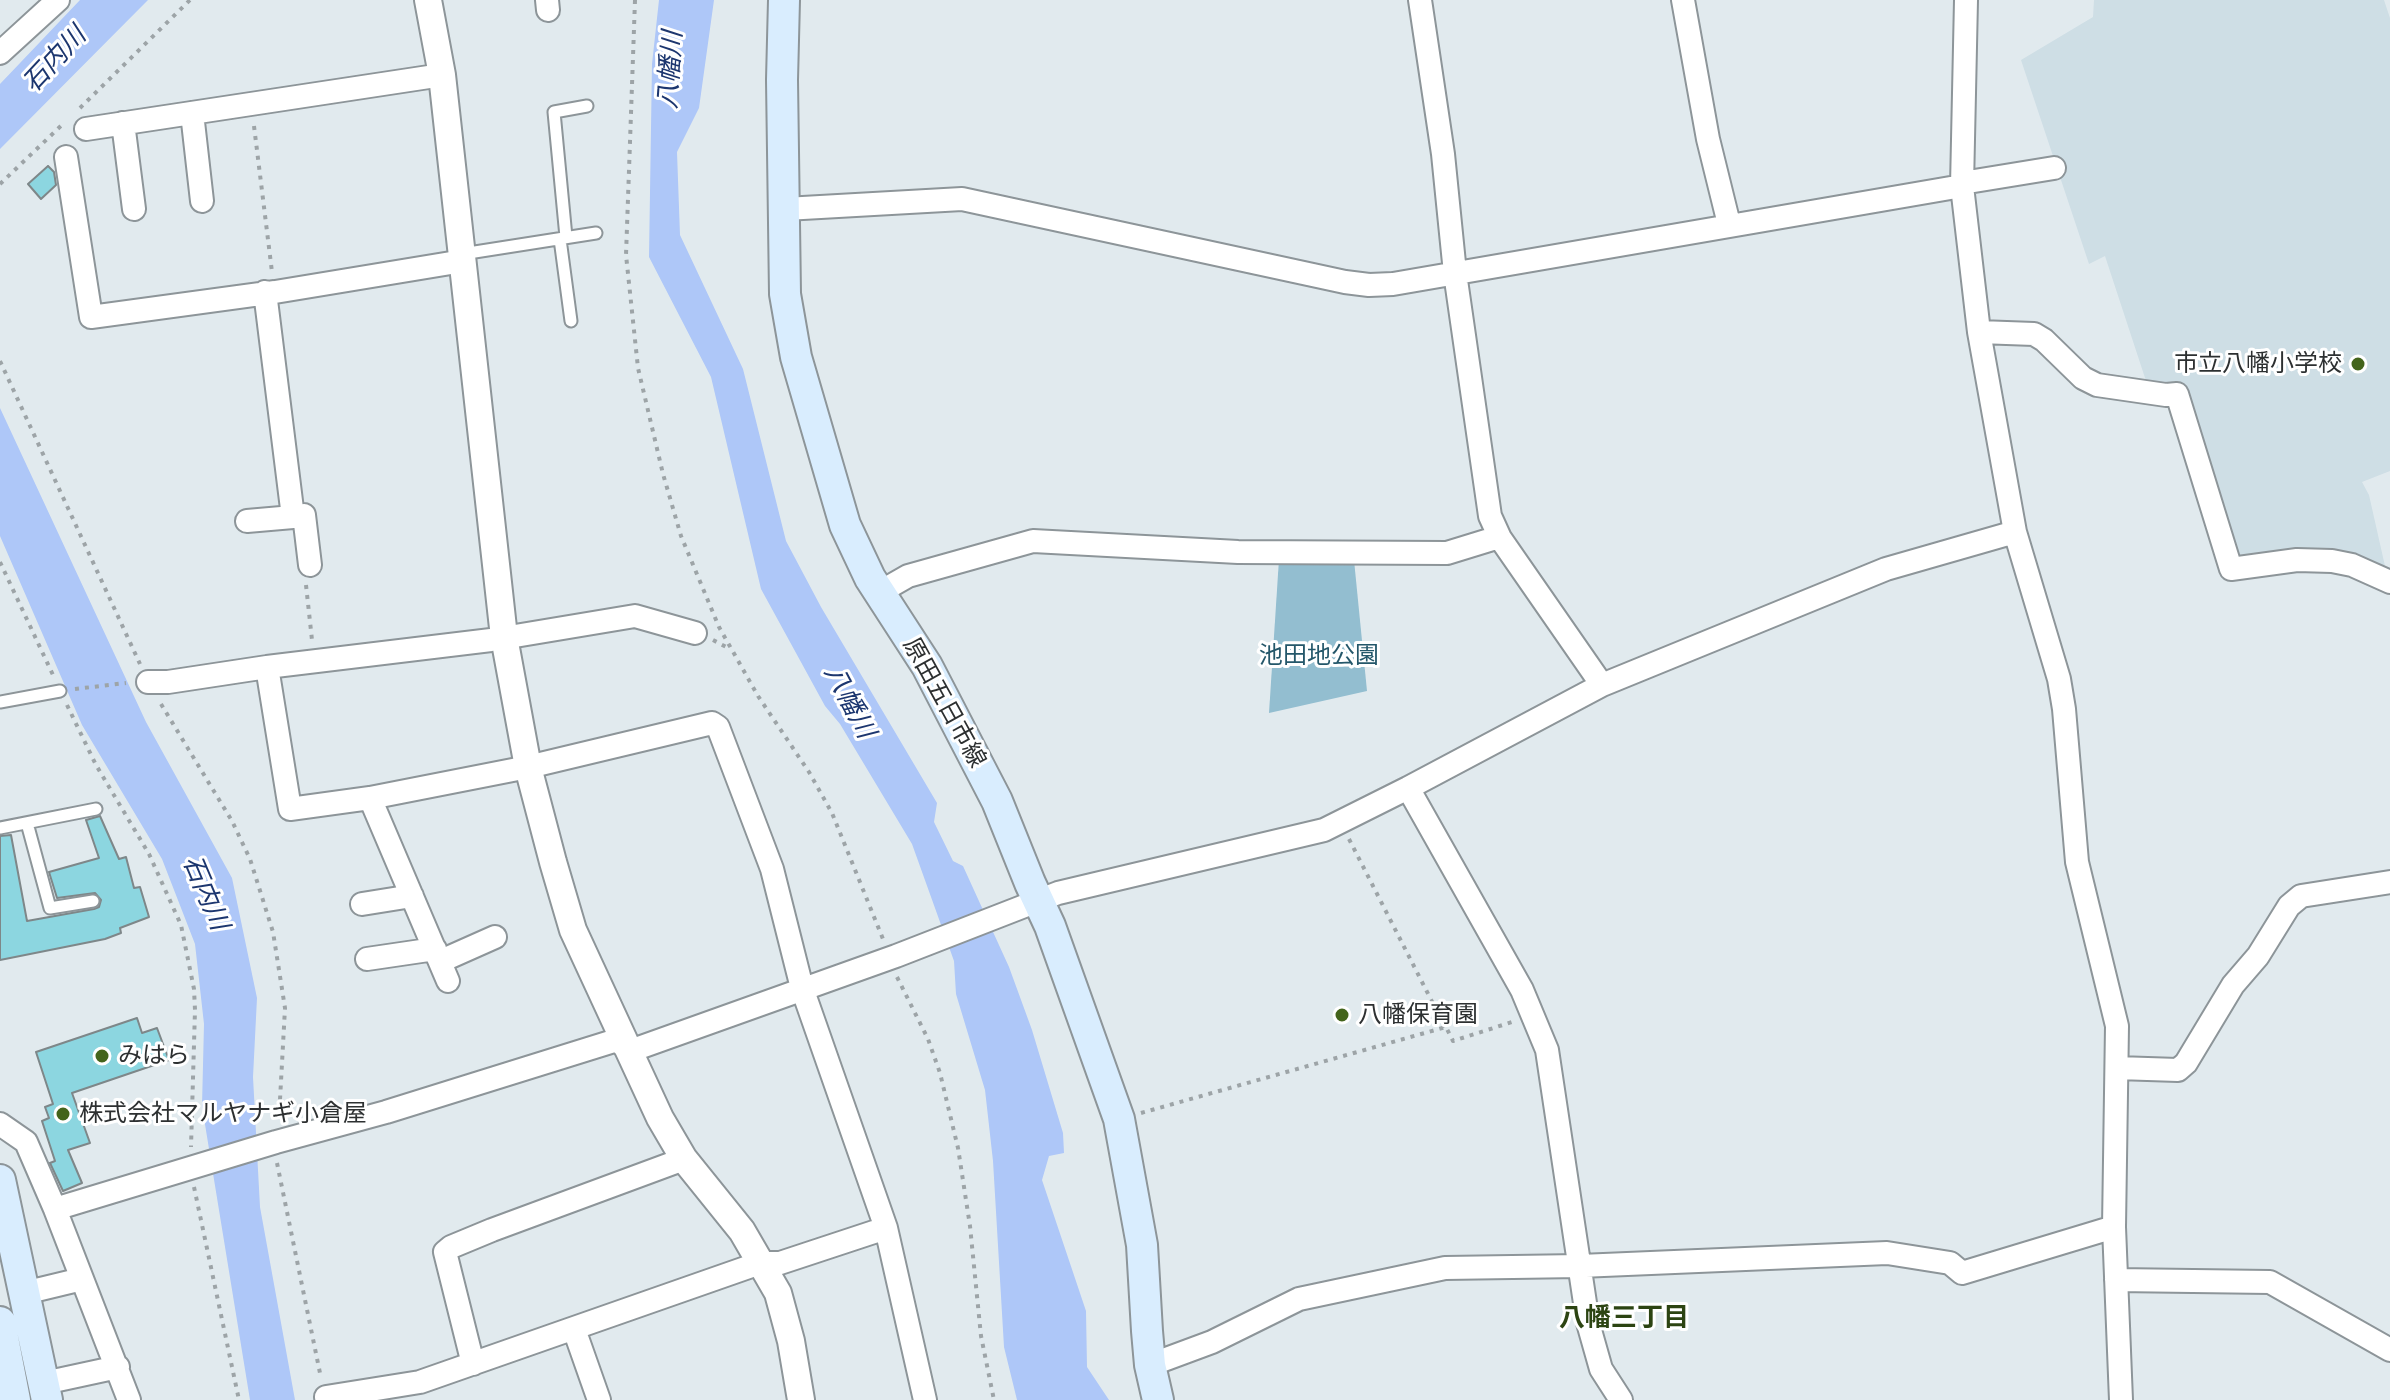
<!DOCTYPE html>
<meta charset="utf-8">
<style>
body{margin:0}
canvas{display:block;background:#e1eaee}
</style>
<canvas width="2390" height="1400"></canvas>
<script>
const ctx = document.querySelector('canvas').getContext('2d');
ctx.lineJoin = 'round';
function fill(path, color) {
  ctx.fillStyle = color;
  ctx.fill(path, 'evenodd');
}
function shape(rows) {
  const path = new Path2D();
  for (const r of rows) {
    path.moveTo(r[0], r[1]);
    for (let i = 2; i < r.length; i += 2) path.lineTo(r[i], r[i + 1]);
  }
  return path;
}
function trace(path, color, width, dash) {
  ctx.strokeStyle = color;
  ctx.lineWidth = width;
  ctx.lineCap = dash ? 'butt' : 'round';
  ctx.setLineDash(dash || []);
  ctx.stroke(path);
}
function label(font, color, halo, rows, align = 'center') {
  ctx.font = font + ' "Noto Sans","Noto Sans JP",sans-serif';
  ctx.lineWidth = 6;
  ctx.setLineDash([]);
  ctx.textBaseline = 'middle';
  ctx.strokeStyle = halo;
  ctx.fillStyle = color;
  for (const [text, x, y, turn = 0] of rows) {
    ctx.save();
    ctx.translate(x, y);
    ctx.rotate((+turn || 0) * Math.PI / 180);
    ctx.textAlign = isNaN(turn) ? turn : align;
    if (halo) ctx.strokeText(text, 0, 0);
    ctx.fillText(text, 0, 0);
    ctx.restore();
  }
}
const built = shape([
 [2094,0,2384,0,2390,18,2390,471,2362,482,2369,495,2387,575,2236,561,2168,387,2147,384,2105,256,2089,264,2021,60,2093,17]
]);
const green = shape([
 [1279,559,1354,560,1367,691,1269,713]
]);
const water = shape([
 [80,0,148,0,0,149,0,84],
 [659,0,714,0,699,108,677,152,680,235,743,369,786,541,821,607,937,803,934,822,953,861,963,866,1009,967,1032,1030,1063,1133,1064,1153,1049,1156,1042,1180,1086,1311,1087,1367,1109,1400,1017,1400,1004,1347,993,1161,985,1090,956,994,954,961,912,844,840,724,825,706,761,589,711,377,649,257,652,64],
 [0,408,146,722,232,878,257,998,253,1077,260,1207,295,1400,250,1400,202,1106,204,1024,195,944,162,859,82,725,0,536]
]);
const building = shape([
 [48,166,54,172,56,185,41,199,28,184,48,166],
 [100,816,119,859,126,857,134,888,140,887,149,917,120,928,121,933,105,939,0,960,0,836,11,835,27,921,94,909,99,907,101,900,95,893,57,898,49,872,99,858,86,820,100,816],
 [137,1018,142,1033,157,1028,169,1060,72,1093,90,1143,68,1150,82,1183,63,1191,50,1163,55,1161,42,1121,49,1118,45,1107,53,1104,36,1052,137,1018]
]);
const path = shape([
 [635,0,626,255,638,368,663,474,681,536,719,627,758,696,809,772,832,813,883,939],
 [80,108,190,0],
 [254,126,272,272],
 [0,184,65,122],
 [0,361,140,664],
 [0,562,53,675],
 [306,585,312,640],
 [713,640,730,649],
 [75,689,126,683],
 [161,704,232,821,250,859,273,932,285,1008,279,1118],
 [67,705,96,765,149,854,181,925,194,989,195,1010,191,1147],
 [1349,839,1445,1027],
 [897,977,928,1039,940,1073,958,1148,970,1226,981,1336,994,1400],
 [1141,1113,1446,1027,1453,1041,1512,1022],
 [277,1163,321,1378],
 [194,1187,239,1400]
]);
const service = shape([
 [566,237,554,112,587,106],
 [560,239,571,321],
 [462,254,596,233],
 [0,702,60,691],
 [27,823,50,908,93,901],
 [0,828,96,809]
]);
const minor = shape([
 [547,0,548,10],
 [1420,0,1443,154,1455,273,1490,516,1500,538,1602,685],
 [1683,0,1708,139,1729,224],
 [1966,0,1962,186,1979,332,2015,532,2059,679,2064,709,2077,862,2117,1026,2114,1227,2121,1400],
 [0,53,58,0],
 [192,113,202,201],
 [123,123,134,209],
 [86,129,442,75],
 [66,157,91,317,275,292,463,261],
 [1962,183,2054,168],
 [785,209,962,199,1345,282,1369,285,1393,284,1962,186],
 [265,292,293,517,304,515,310,565],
 [1979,332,2034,334,2044,340,2083,378,2097,385,2166,395,2177,394,2231,569,2297,560,2332,561,2352,565,2390,582],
 [247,521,293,517],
 [880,592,908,576,1033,541,1238,552,1447,553,1499,537],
 [267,667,290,809,370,798,528,767,712,723,718,727,772,869,802,988,886,1228,925,1400],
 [148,682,168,682,267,667,491,640,635,616,695,633],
 [1408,788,1522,990,1547,1050,1588,1323,1601,1369,1621,1400],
 [370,798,448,981],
 [362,904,412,896],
 [367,959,435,949],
 [441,961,495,937],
 [2117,1068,2178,1070,2186,1063,2233,985,2258,956,2289,906,2301,896,2390,882],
 [0,1124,26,1142,55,1209,129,1400],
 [55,1209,276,1142,386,1112,617,1040,630,1051,896,956,1058,893,1324,830,1408,788,1602,685,1886,569,2015,532],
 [2116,1280,2270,1282,2390,1350],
 [24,1293,82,1279],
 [574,1329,599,1400],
 [473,1364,445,1252,451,1247,492,1230,684,1159],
 [1150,1365,1212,1342,1299,1299,1445,1268,1580,1266,1887,1253,1950,1263,1962,1273,2114,1227],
 [44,1383,118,1367],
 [326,1397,420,1382,760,1263,780,1263,886,1228]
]);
const tertiary = shape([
 [428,0,442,75,504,637,528,767,553,862,573,930,660,1118,684,1159,742,1231,778,1293,791,1341,801,1400]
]);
const secondary = shape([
 [784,0,782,80,785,294,796,357,845,525,870,578,927,666,997,801,1030,883,1050,926,1119,1119,1142,1245,1147,1331,1150,1365,1158,1400],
 [0,1180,47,1400],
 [0,1322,15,1400]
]);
const markers = [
 [2358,364,8,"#43641b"],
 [1342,1015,8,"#43641b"],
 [102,1056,8,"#43641b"],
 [63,1114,8,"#43641b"]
];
const poiNames = [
 ["市立八幡小学校",2342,364,"right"],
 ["八幡保育園",1358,1015],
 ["みはら",118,1056],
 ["株式会社マルヤナギ小倉屋",79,1114]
];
const parkNames = [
 ["池田地公園",1319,656]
];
const streetNames = [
 ["原田五日市線",944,703,61]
];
const waterNames = [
 ["石内川",55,60,-47],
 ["八幡川",671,70,-86],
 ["八幡川",849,702,62],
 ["石内川",205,893,67]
];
const neighbourhoodNames = [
 ["八幡三丁目",1624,1319]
];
fill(built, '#cedee5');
fill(green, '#93bed0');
fill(water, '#aec7f8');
fill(building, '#8cd6e0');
trace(building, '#7e8789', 2);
trace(service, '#8d9599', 15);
trace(minor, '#8d9599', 26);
trace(tertiary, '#8d9599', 30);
trace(secondary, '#8d9599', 34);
trace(path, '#9da4a7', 4, [4, 6]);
trace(service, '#fff', 11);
trace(minor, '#fff', 22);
trace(tertiary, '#fff', 26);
trace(secondary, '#d9edfe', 30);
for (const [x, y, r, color] of markers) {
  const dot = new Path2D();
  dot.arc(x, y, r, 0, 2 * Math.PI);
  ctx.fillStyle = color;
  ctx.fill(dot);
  trace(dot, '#fff', 3);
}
label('24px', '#2d3031', '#fff', poiNames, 'left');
label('24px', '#24576a', '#fff', parkNames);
label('24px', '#2d3031', '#fff', streetNames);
label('italic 26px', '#1c366f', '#fff', waterNames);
label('bold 26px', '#2c4412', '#fff', neighbourhoodNames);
</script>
